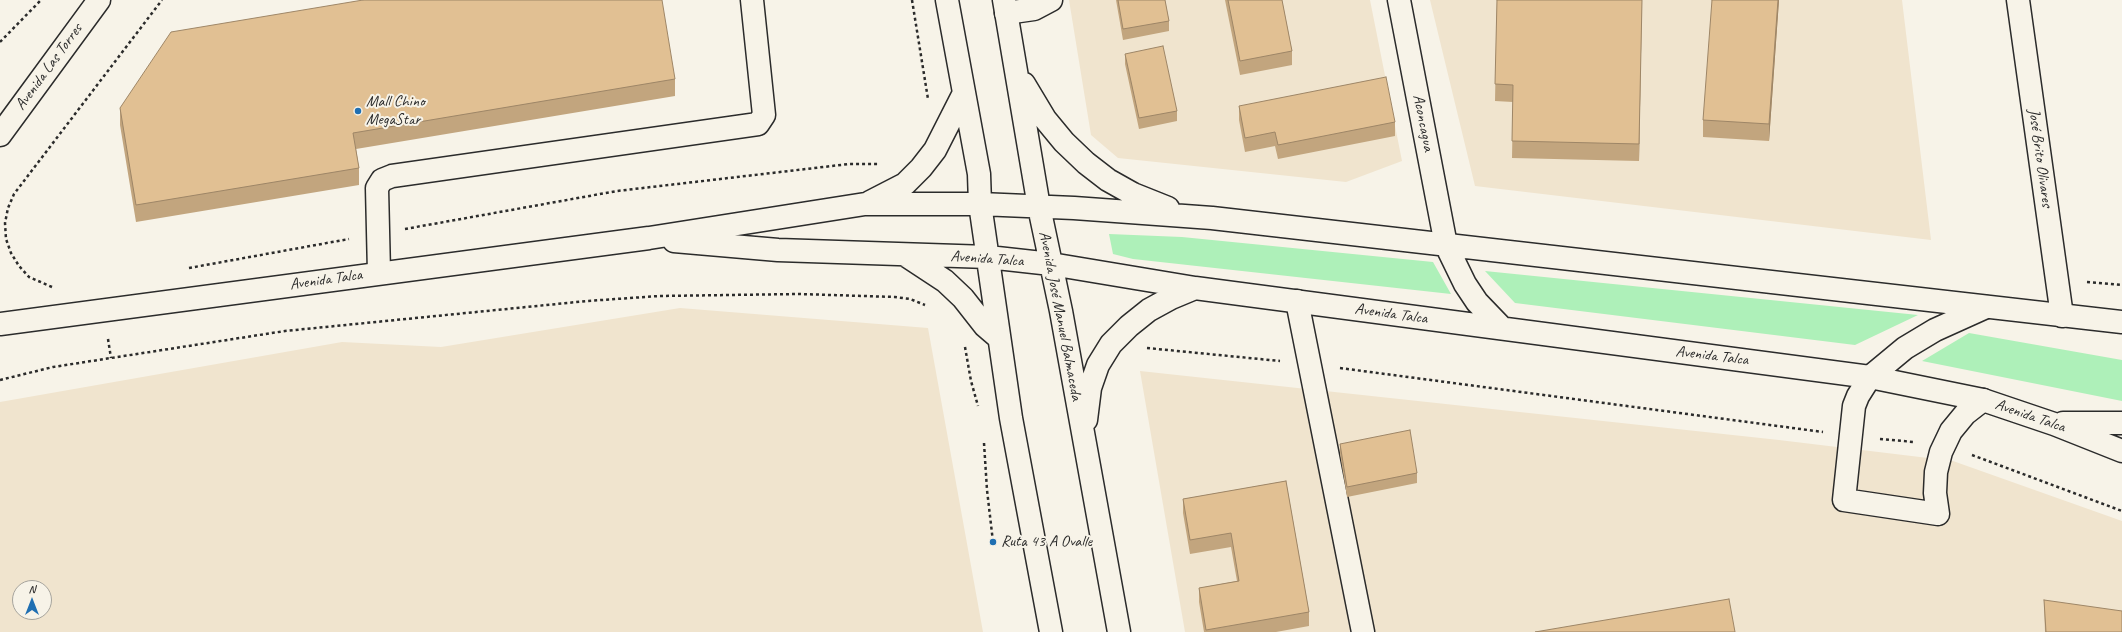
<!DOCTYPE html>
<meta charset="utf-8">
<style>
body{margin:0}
#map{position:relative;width:2122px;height:632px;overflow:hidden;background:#f7f3e8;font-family:Caveat,sans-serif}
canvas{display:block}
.north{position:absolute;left:12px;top:580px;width:40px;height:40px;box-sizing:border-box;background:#f7f3e8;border:1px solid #a5a39c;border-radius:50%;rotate:0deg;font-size:11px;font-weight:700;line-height:16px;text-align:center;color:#2b2b2b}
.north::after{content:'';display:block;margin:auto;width:14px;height:18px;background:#1f6fb2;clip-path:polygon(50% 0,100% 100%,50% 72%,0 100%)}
</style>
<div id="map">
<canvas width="2122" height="632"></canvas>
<div class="north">N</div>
</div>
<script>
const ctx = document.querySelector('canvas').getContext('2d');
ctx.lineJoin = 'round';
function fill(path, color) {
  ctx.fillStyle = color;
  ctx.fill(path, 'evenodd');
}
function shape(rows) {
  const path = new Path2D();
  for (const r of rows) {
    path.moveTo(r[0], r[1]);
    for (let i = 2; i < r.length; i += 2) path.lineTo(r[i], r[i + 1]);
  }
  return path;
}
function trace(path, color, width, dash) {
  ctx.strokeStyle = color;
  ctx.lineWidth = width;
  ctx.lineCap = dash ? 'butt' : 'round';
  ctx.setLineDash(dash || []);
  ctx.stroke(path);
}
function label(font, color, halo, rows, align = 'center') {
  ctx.font = font + ' Caveat,sans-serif';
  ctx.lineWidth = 4;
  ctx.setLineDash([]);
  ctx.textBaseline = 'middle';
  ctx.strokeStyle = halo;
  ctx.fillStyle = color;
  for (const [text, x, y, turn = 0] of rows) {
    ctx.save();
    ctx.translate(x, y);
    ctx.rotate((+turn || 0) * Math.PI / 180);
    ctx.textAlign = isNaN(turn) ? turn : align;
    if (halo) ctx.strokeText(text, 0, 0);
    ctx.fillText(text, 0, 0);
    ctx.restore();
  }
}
const built = shape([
 [1069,0,1370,0,1402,161,1346,182,1118,158,1091,135],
 [1430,0,1902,0,1931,240,1475,186],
 [680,308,928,328,983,632,0,632,0,402,342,342,441,347],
 [20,588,44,588,44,612,20,612],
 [1140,371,1779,440,1953,461,2122,521,2122,632,1185,632]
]);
const green = shape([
 [1109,234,1182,237,1433,262,1451,294,1133,259,1113,254],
 [1485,271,1918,315,1855,345,1515,303],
 [1969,333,2122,360,2122,401,1922,361]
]);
const path = shape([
 [912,0,928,99],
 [0,42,41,0],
 [405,229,617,191,849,164,879,164],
 [189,268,349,239],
 [2087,282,2122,285],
 [52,287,29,277,19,266,11,253,6,239,5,223,8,208,14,194,162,0],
 [108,339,111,358],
 [965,347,971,381,978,406],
 [1147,348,1280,361],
 [1340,368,1823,432],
 [0,380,53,367,285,331,587,301,659,296,799,294,895,297,910,299,925,305],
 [1880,439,1914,442],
 [984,443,987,490,993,542],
 [1972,455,2122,511]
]);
const minor = shape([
 [1399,0,1446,245],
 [2018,0,2062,316],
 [1006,13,1034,9,1051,0],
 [379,273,377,188,382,180,392,176,758,124,764,115,752,0],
 [1297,301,1363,632],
 [1983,400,1965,414,1951,431,1941,452,1936,472,1935,493,1938,514,1844,500,1854,406,1858,396,1870,377,1905,348,1935,330,1986,307]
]);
const major = shape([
 [947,0,979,174,980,204,1011,418,1051,632],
 [1004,0,1039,207,1061,311,1119,632],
 [1024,84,1045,119,1064,142,1086,163,1108,180,1133,194,1168,208],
 [0,135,99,0],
 [870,202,905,184,921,168,935,150,964,93],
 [674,241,778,250,988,257,1051,264,1195,288,1870,377,1983,400,2054,424,2122,451],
 [1446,245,1465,284,1477,302,1502,328],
 [907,256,945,281,963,298,985,326,999,338],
 [0,324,649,238,865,204,980,204,1074,208,1212,218,2122,322],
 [1086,420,1090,388,1098,365,1111,344,1129,326,1149,310,1171,298,1195,288],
 [2063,423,2122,423]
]);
const wall = shape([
 [1116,0,1165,0,1169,21,1169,31,1123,40],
 [1225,0,1282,0,1292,51,1292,65,1240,75],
 [1497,0,1642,0,1639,161,1512,158,1513,102,1495,101],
 [1779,0,1769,141,1703,137,1703,120],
 [1125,54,1177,111,1177,121,1139,129,1125,64],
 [675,79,675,96,356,149,359,168,359,185,136,222,120,125,120,108],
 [1239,106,1395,122,1395,136,1278,159,1275,146,1245,152,1239,120],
 [1340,444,1417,473,1417,483,1347,497,1340,454],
 [1286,481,1309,612,1309,626,1276,632,1204,632,1199,602,1199,588,1237,581,1231,547,1190,554,1183,513,1183,499],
 [2044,600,2122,632,2045,632]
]);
const shadedWall = shape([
 [1642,0,1639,161,1639,144],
 [1778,0,1779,0,1769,141,1769,124]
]);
const building = shape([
 [363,0,662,0,675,79,353,133,359,168,136,205,120,108,171,32,363,0],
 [1118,0,1165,0,1169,21,1123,29,1118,0],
 [1228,0,1282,0,1292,51,1240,61,1228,0],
 [1497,0,1642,0,1639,144,1512,141,1513,85,1495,84,1497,0],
 [1712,0,1778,0,1769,124,1703,120,1712,0],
 [1163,46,1177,111,1139,118,1125,54,1163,46],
 [1386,77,1395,122,1278,145,1275,132,1245,138,1239,106,1386,77],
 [1410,430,1417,473,1347,487,1340,444,1410,430],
 [1286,481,1309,612,1206,630,1199,588,1239,581,1231,533,1190,540,1183,499,1286,481],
 [1729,599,1735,632,1535,632,1729,599],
 [2044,600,2122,611,2122,632,2046,632,2044,600]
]);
const markers = [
 [358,111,4,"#1f6fb2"],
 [993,542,4,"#1f6fb2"]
];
const streetNames = [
 ["Avenida Las Torres",49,67,-54],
 ["Aconcagua",1423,123,79],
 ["José Brito Olivares",2040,158,82],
 ["Avenida Talca",987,259,4],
 ["Avenida Talca",326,280,-8],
 ["Avenida Talca",1391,314,8],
 ["Avenida José Manuel Balmaceda",1060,316,79],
 ["Avenida Talca",1712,356,7],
 ["Avenida Talca",2030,416,19]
];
const poiNames = [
 ["Mall Chino",366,102],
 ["MegaStar",366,120],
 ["Ruta 43 A Ovalle",1001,542]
];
fill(built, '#f0e4ce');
fill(green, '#aef0b9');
trace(minor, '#2b2b2b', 25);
trace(major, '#2b2b2b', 25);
trace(path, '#2b2b2b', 2.5, [3, 3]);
trace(minor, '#f7f3e8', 22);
trace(major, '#f7f3e8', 22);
fill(wall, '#c2a57e');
fill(shadedWall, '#9e8667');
fill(building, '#e1c093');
trace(building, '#9e8667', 1);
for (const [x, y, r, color] of markers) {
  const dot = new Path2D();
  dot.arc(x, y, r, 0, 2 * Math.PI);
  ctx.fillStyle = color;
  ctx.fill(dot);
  trace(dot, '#f7f3e8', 1.5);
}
label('16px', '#2b2b2b', '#f7f3e8', streetNames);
label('16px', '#2b2b2b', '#f7f3e8', poiNames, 'left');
</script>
